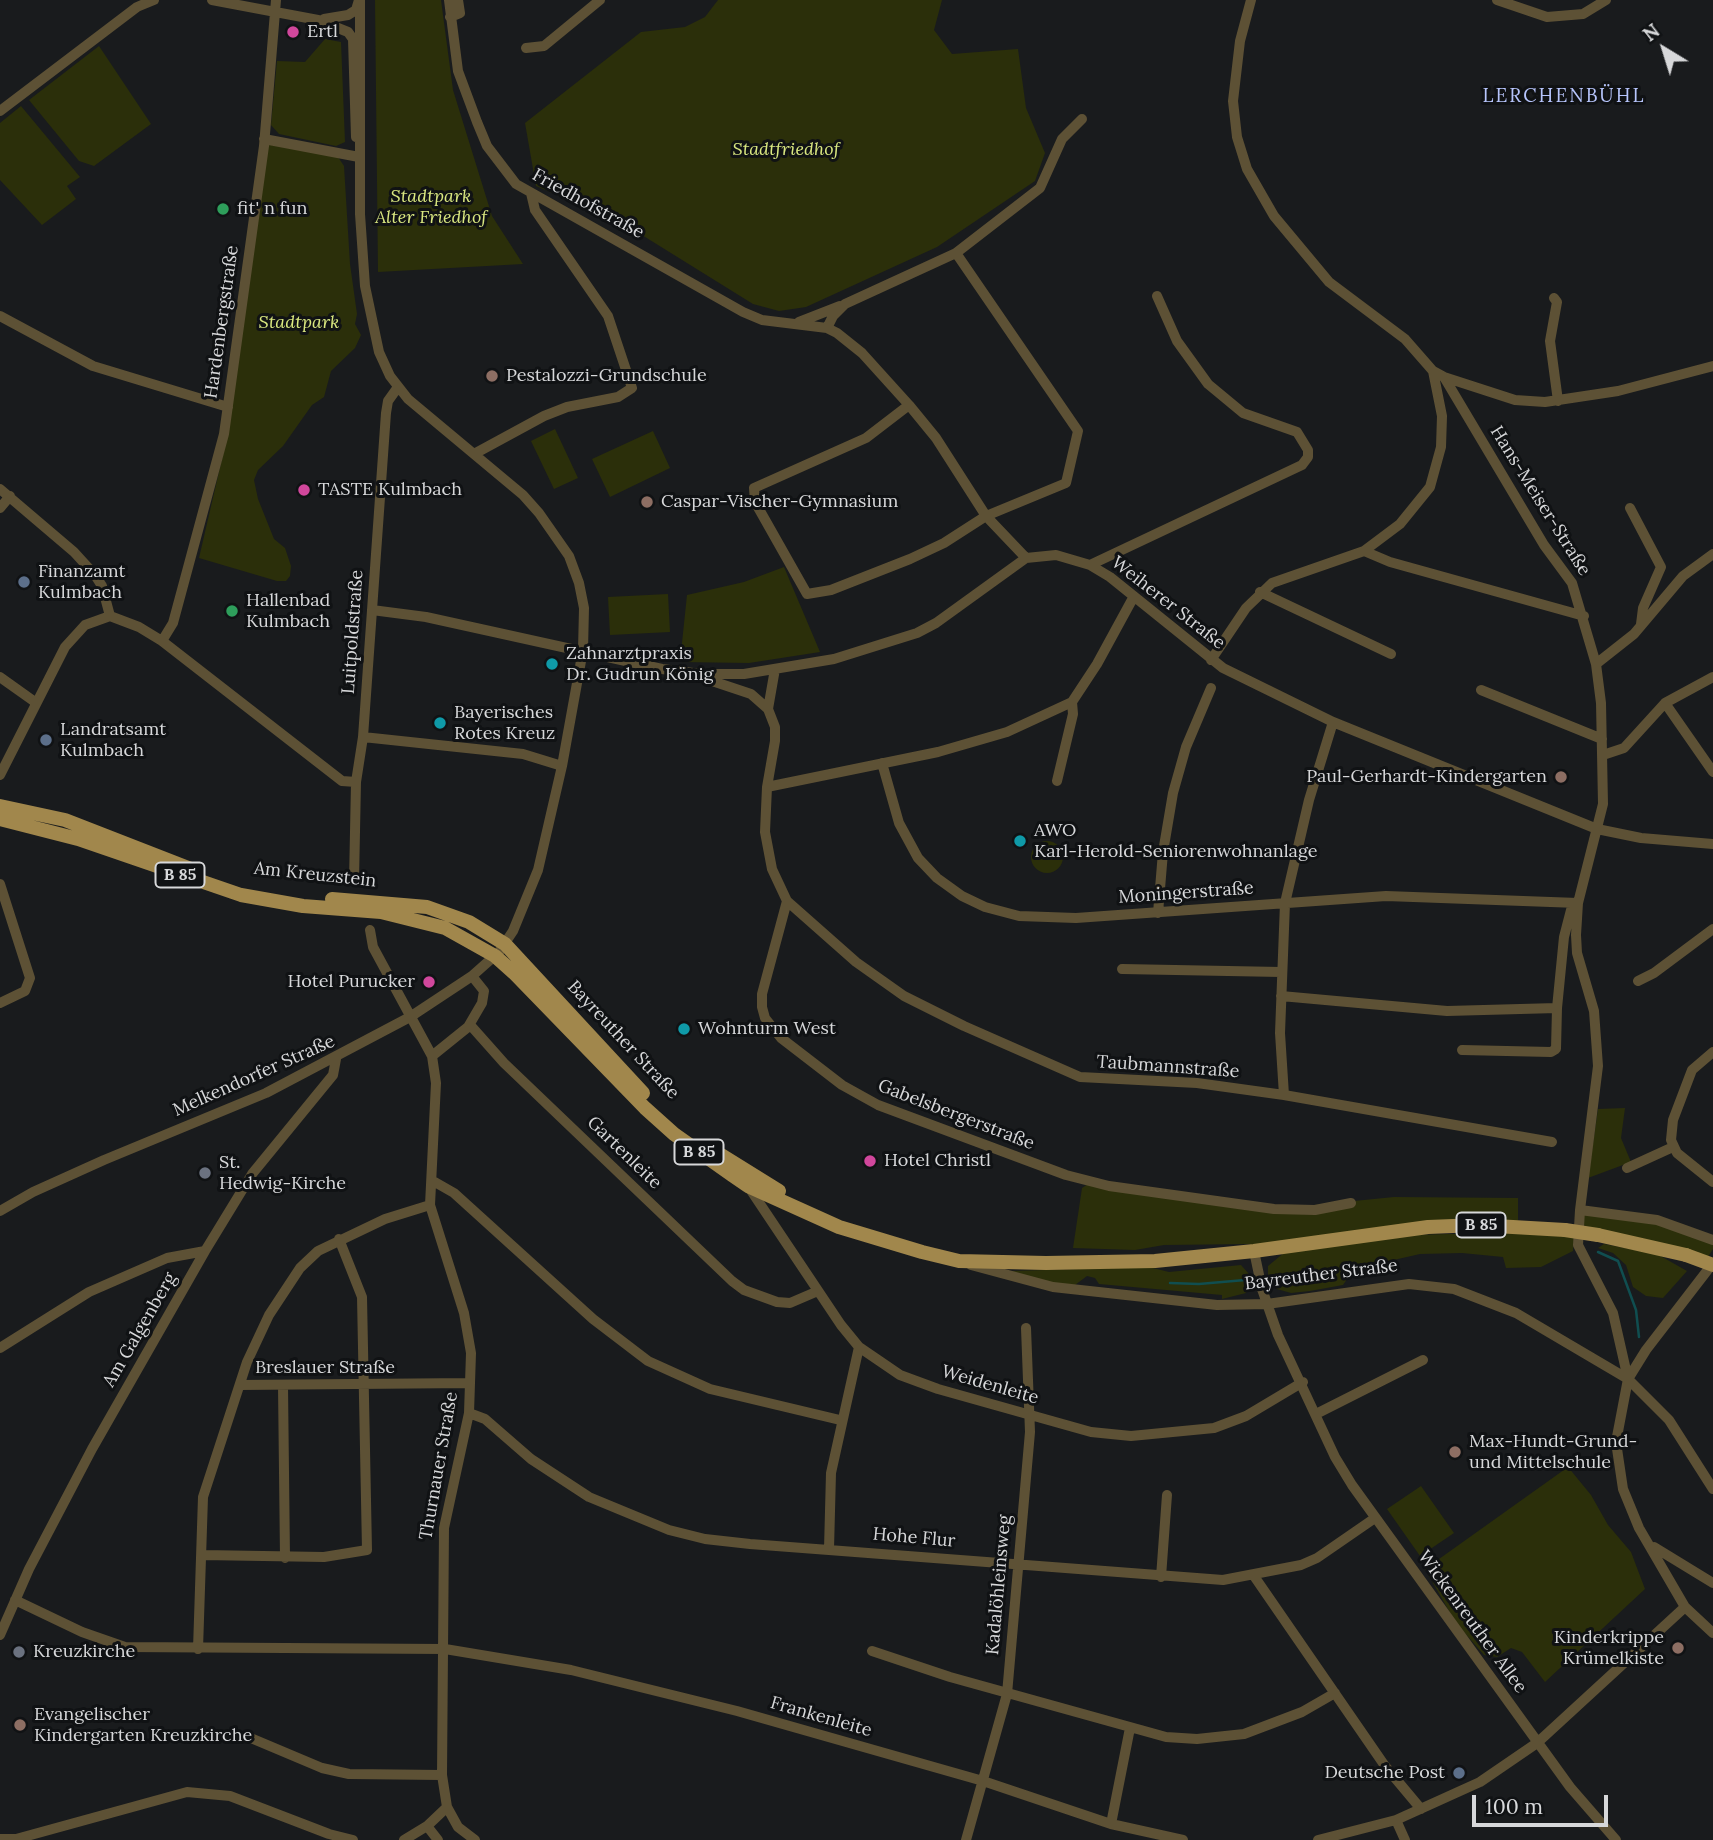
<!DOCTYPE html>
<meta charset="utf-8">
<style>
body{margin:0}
#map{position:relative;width:1713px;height:1840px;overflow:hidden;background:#191b1d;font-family:Lora,serif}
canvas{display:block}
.north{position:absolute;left:1629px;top:14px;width:70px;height:70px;-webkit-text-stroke:5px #101214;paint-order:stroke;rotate:322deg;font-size:19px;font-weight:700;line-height:28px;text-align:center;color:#d7d8da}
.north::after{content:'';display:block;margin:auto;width:24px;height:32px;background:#d7d8da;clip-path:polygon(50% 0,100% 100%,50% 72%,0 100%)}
.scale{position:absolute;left:1472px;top:1795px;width:136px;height:32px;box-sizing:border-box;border:4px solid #d7d8da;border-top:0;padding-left:9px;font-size:21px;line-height:24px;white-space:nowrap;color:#d7d8da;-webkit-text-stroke:5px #101214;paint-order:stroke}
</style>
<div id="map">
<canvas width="1713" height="1840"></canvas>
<div class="north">N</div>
<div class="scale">100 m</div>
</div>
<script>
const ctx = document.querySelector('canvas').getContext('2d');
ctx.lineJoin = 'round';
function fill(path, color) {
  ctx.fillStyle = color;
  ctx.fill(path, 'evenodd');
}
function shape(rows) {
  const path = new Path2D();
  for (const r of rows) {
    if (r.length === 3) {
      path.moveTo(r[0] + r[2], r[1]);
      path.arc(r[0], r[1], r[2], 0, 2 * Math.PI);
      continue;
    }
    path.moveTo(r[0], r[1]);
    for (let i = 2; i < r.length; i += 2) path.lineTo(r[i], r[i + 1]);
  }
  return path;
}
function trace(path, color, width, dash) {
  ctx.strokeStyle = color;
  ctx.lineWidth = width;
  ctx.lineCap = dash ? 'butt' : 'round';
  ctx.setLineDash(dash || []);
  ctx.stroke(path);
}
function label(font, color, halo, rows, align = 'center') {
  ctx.font = font + ' Lora,serif';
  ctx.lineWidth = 6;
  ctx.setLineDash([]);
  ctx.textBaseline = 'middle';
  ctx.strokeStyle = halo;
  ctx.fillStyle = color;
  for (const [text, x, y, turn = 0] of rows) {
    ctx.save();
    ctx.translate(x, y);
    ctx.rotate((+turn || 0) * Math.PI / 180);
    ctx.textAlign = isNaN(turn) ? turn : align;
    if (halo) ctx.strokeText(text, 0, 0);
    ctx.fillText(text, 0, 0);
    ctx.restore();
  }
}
const green = shape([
 [375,0,441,0,453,90,492,216,523,264,378,272],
 [718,0,942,0,934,30,952,54,1018,49,1026,108,1045,153,1035,181,937,247,806,307,779,311,753,304,621,222,536,186,525,123,641,32,685,27,705,17],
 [325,39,341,42,345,142,336,146,279,134,271,125,277,61,305,62],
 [99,46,151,124,94,166,79,161,29,100],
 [21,106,80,177,67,186,76,199,42,225,0,180,0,123],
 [267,144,338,157,344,166,350,264,357,314,355,324,361,335,355,348,331,371,324,397,312,405,283,446,258,470,254,480,258,499,274,539,285,548,291,566,290,576,286,581,277,581,199,558,228,433],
 [555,429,578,478,554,489,531,441],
 [653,431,670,468,610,497,592,459],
 [784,567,820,652,749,663,680,662,687,595,744,582],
 [668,594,670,632,610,635,608,597],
 [1047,857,16],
 [1625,1108,1621,1138,1631,1162,1588,1178,1598,1109],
 [1091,1182,1274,1209,1394,1197,1518,1198,1518,1227,1478,1225,1254,1251,1250,1244,1164,1245,1135,1250,1073,1248,1082,1188],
 [1580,1210,1631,1215,1713,1240,1713,1249,1708,1257,1578,1224],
 [1533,1232,1574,1237,1573,1251,1541,1267,1506,1268,1503,1257,1462,1253,1420,1254,1354,1269,1343,1285,1310,1291,1291,1293,1277,1289,1268,1280,1268,1266,1285,1252,1408,1235],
 [1604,1244,1657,1254,1687,1271,1663,1298,1646,1296,1633,1287,1626,1265,1613,1253,1598,1248],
 [1241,1265,1249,1274,1250,1284,1246,1293,1222,1299,1222,1295,1099,1284,1095,1278,1087,1276,1075,1285,1049,1283,1010,1271,1149,1267,1169,1272],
 [1568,1467,1591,1495,1608,1525,1631,1552,1645,1589,1545,1682,1522,1652,1511,1648,1497,1657,1484,1655,1456,1623,1425,1569],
 [1421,1486,1454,1533,1420,1556,1387,1509]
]);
const stream = shape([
 [1598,1252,1618,1261,1636,1310,1639,1337],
 [1170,1283,1199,1284,1245,1280]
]);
const minor = shape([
 [212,0,318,20,348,32,353,39,356,137],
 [449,0,458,71,477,122,487,146,516,184,743,312,762,320,827,328,837,333,862,353,909,405,936,438,986,516,1026,558],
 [1497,0,1547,17,1583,14,1606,0],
 [450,17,460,13,458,0],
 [324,19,348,15,356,10,359,0],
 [526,48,544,46,600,0],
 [0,111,137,7,154,0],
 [264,139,359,157],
 [1554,298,1557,302,1550,341,1558,401],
 [0,316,93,366,228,407],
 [799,322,840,306],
 [827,328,833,316,845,304,956,253,1040,188,1062,139,1082,119],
 [1433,371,1444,377,1544,545,1572,583,1596,664,1601,703,1603,804,1578,903,1576,935,1577,953,1594,1011,1598,1066,1580,1210,1657,1220,1713,1240],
 [1444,377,1515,400,1545,402,1618,391,1713,366],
 [909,405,866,438,754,488,755,502,807,594,831,590,910,559,944,543,986,516,1066,483,1078,431,956,253],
 [474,454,544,416,567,407,618,397,632,388,608,316,535,210,531,193],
 [0,489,74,552,95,575,102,586,110,616],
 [0,508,10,496],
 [1630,508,1661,567,1643,608,1641,624],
 [1364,551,1390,562,1584,616],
 [1090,565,1302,465,1308,457,1308,450,1297,432,1243,413,1208,384,1177,341,1157,296],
 [1260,592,1391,654],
 [372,610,426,617,662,669,701,674,744,674,834,659,917,633,936,623,1026,558,1056,555,1090,565,1110,577,1223,668,1333,722,1597,829,1641,838,1713,844],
 [110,616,139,627,162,641,342,781,356,782],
 [162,641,173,623,224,434,264,146,276,0],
 [1211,660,1246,608,1272,583,1364,551,1400,524,1430,487,1441,447,1442,416,1433,371,1405,339,1329,282,1274,216,1247,169,1237,137,1233,101,1240,41,1251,0],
 [1596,664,1634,634,1683,576,1713,554],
 [775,669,768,709,775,727,775,741,767,787,765,832,772,869,787,901,762,994,762,1007,765,1018,781,1038,842,1085,878,1105,1066,1175,1109,1186,1274,1209,1315,1210,1351,1203],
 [0,677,35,702],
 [700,677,751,694,768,709],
 [1713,677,1665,703,1713,772],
 [1481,690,1602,739],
 [363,737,523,754,562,766],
 [1603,755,1624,748,1665,703],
 [882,763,899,823,918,858,937,878,962,896,985,907,1019,916,1076,918,1386,896,1578,903],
 [0,775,65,647,85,625,110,616],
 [1057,781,1073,714,1072,702],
 [767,787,938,752,1007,732,1072,702,1097,664,1133,598],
 [354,881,356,782,363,737,386,413,388,401,398,387],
 [0,884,30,978,25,991,0,1003],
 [787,901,856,962,904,996,964,1026,1080,1077,1197,1083,1284,1095,1552,1142],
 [1158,913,1163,852,1173,793,1186,747,1211,688],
 [370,930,373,947,432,1056,436,1083,430,1205,464,1313,471,1353,469,1413,444,1528,442,1775,447,1807,458,1827,475,1840],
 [1122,969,1281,972],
 [1638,981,1654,973,1713,929],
 [1281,996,1447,1011,1557,1008],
 [468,1027,472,1027,504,1063,732,1281,744,1290,777,1302,790,1303,818,1291],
 [1462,1050,1551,1052,1556,1049,1557,1008,1564,937,1571,910,1578,903],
 [1713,1052,1692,1070,1673,1120,1671,1140,1677,1153,1713,1182],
 [432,1056,468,1027,482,1003,484,991,472,976],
 [1284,1095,1280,1033,1285,903,1309,800,1333,722],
 [1627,1168,1673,1147],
 [433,1181,454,1193,593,1319,648,1361,710,1389,840,1420],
 [748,1186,841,1325,859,1347,900,1375,938,1389,1091,1432,1131,1436,1214,1428,1246,1416,1303,1382],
 [1580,1210,1578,1245,1613,1313,1628,1379],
 [0,1211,33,1192,104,1160,266,1093,410,1017,472,976,499,952,513,931,538,870,562,766,583,650,584,608,579,583,569,556,539,513,523,495,408,399,390,376,379,352,365,286,360,214,360,0],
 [1254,1251,1262,1289,1278,1335,1335,1457,1352,1485,1570,1787,1616,1840],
 [1713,1263,1646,1350,1628,1379,1616,1442,1623,1489,1639,1528,1685,1607,1713,1633],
 [971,1265,1053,1287,1217,1305,1267,1304,1409,1284,1454,1289,1516,1313,1628,1379,1669,1420,1713,1489],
 [0,1348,89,1292,167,1258,205,1251],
 [240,1385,470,1383],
 [283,1386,285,1558],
 [469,1413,485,1419,531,1459,589,1497,669,1530,705,1539,750,1544,1223,1580,1301,1565,1317,1558,1375,1518],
 [1316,1414,1423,1360],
 [1654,1547,1713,1583],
 [829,1549,831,1473,859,1347],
 [202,1555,324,1557,367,1550,362,1297,339,1239],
 [1254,1576,1385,1766,1421,1809],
 [1161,1577,1167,1495],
 [15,1600,82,1632,125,1647,445,1649,571,1670,737,1711,983,1781,1111,1824,1183,1840],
 [0,1635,29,1569,92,1449,205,1251,252,1174,333,1075,336,1059],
 [198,1649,203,1497,247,1362,269,1315,300,1268,318,1251,385,1219,430,1205],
 [872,1651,950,1677,1166,1737,1197,1739,1244,1734,1302,1712,1335,1693],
 [246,1736,322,1768,349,1774,442,1775],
 [1396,1820,1405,1840],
 [1111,1824,1130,1728],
 [427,1826,438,1840],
 [0,1839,16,1839,187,1792,230,1796,329,1834,353,1840],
 [404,1840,427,1826,447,1807],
 [966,1840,1007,1694,1030,1432,1026,1328],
 [1318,1840,1396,1820,1480,1782,1537,1743,1685,1607]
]);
const major = shape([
 [0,806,65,820,196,871],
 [0,819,78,839,241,895,303,906,381,912,445,928,495,956,514,973,645,1108,674,1134,732,1175,748,1186,839,1227,922,1252,959,1261,1046,1263,1155,1261,1254,1251,1428,1227,1478,1225,1565,1230],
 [332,899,427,907,469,922,505,944,643,1093],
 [713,1150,779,1191],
 [1598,1235,1686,1255]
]);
const majorBridge = shape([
 [1565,1230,1598,1235],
 [1686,1255,1713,1265]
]);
const markers = [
 [293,32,7,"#d1479c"],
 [223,209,7,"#2e9e5b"],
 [492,376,7,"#8d6e63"],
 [304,490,7,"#d1479c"],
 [647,502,7,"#8d6e63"],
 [24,582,7,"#5c6f8a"],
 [232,611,7,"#2e9e5b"],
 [552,664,7,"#0f9aa8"],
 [440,723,7,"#0f9aa8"],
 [46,740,7,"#5c6f8a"],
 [1561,777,7,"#8d6e63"],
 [1020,841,7,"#0f9aa8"],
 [429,982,7,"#d1479c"],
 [684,1029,7,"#0f9aa8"],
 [870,1161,7,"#d1479c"],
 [205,1173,7,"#6b7280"],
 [1455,1452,7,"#8d6e63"],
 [1678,1648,7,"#8d6e63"],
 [19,1652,7,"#6b7280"],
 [20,1725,7,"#8d6e63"],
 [1459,1773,7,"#5c6f8a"]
];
const shields = [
 [180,875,49],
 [699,1152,49],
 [1481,1225,49]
];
const shieldNames = [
 ["B 85",180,875],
 ["B 85",699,1152],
 ["B 85",1481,1225]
];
const poiNames = [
 ["Ertl",307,32],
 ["fit' n fun",237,209],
 ["Pestalozzi-Grundschule",506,376],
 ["TASTE Kulmbach",318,490],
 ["Caspar-Vischer-Gymnasium",661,502],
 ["Finanzamt",38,572],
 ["Kulmbach",38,593],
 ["Hallenbad",246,601],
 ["Kulmbach",246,622],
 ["Zahnarztpraxis",566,654],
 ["Dr. Gudrun König",566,675],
 ["Bayerisches",454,713],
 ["Rotes Kreuz",454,734],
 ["Landratsamt",60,730],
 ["Kulmbach",60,751],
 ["Paul-Gerhardt-Kindergarten",1547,777,"right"],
 ["AWO",1034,831],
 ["Karl-Herold-Seniorenwohnanlage",1034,852],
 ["Hotel Purucker",415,982,"right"],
 ["Wohnturm West",698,1029],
 ["Hotel Christl",884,1161],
 ["St.",219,1163],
 ["Hedwig-Kirche",219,1184],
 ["Max-Hundt-Grund-",1469,1442],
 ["und Mittelschule",1469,1463],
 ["Kinderkrippe",1664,1638,"right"],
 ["Krümelkiste",1664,1659,"right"],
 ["Kreuzkirche",33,1652],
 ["Evangelischer",34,1715],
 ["Kindergarten Kreuzkirche",34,1736],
 ["Deutsche Post",1445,1773,"right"]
];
const parkNames = [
 ["Stadtfriedhof",786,150],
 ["Stadtpark",431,197],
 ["Alter Friedhof",431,218],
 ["Stadtpark",299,323]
];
const streetNames = [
 ["Friedhofstraße",588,204,29],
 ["Hardenbergstraße",222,322,-82],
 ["Hans-Meiser-Straße",1540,501,58],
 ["Weiherer Straße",1168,603,38],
 ["Luitpoldstraße",353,632,-86],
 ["Am Kreuzstein",315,875,6],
 ["Moningerstraße",1186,893,-4],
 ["Bayreuther Straße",623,1040,47],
 ["Taubmannstraße",1168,1067,4],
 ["Melkendorfer Straße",254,1076,-24],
 ["Gabelsbergerstraße",956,1115,21],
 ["Gartenleite",624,1153,44],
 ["Bayreuther Straße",1321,1275,-7],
 ["Am Galgenberg",140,1330,-60],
 ["Breslauer Straße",325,1368],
 ["Weidenleite",990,1385,16],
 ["Thurnauer Straße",439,1466,-80],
 ["Hohe Flur",914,1538,5],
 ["Kadalöhleinsweg",999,1585,-85],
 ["Wickenreuther Allee",1472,1622,54],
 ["Frankenleite",821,1717,16]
];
const neighbourhoodNames = [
 ["LERCHENBÜHL",1564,97]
];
fill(green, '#2b2f0a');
trace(stream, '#104e50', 2.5);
trace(minor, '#5d5135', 10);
trace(major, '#a1874c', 14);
trace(majorBridge, '#a1874c', 14);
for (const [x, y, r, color] of markers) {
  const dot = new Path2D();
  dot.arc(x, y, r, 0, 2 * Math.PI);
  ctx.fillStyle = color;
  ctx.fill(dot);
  trace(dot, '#101214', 2.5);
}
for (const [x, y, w] of shields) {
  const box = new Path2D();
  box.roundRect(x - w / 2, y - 12.5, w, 25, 5);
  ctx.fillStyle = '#101214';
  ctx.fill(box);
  trace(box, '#d7d8da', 2);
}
label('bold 16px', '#d7d8da', null, shieldNames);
label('18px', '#d7d8da', '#101214', poiNames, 'left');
label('italic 18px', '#dae880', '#101214', parkNames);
label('18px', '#d7d8da', '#101214', streetNames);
ctx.letterSpacing = '2px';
label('19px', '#b7c5fc', '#101214', neighbourhoodNames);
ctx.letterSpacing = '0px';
</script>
